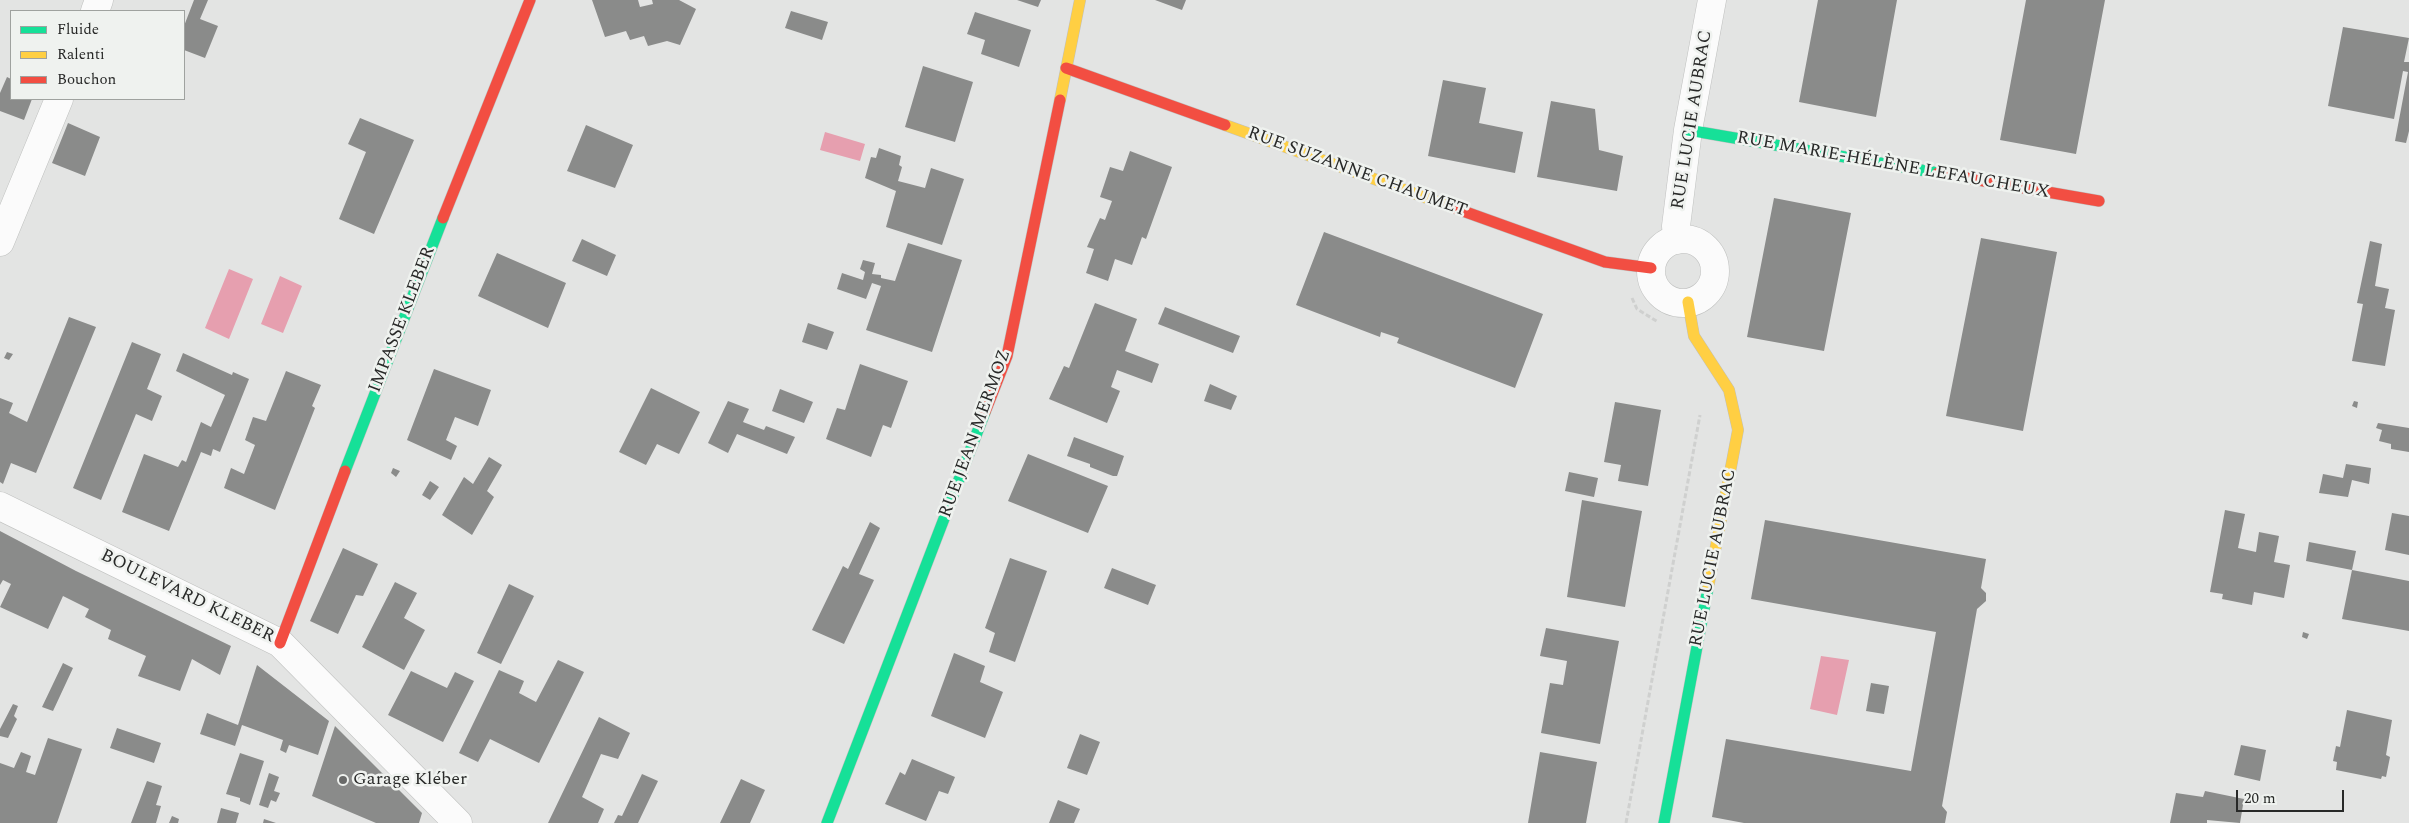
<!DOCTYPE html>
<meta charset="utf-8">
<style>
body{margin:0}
#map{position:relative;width:2409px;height:823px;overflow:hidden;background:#e3e4e3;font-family:Spectral,serif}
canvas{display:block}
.legend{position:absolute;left:10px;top:10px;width:175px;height:90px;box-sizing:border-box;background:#eff2ef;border:1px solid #9fa29f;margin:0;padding:6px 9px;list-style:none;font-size:15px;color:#282928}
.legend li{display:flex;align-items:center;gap:10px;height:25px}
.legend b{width:25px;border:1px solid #9fa29f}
.scale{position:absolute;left:2236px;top:790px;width:108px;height:22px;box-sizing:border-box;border:2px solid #282928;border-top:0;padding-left:6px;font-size:15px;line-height:18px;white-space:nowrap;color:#282928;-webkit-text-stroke:4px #eff2ef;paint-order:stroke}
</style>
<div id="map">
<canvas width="2409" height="823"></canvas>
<ul class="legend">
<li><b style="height:6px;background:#16e098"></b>Fluide</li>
<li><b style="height:6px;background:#ffcf43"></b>Ralenti</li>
<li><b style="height:6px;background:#f24e42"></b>Bouchon</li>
</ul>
<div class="scale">20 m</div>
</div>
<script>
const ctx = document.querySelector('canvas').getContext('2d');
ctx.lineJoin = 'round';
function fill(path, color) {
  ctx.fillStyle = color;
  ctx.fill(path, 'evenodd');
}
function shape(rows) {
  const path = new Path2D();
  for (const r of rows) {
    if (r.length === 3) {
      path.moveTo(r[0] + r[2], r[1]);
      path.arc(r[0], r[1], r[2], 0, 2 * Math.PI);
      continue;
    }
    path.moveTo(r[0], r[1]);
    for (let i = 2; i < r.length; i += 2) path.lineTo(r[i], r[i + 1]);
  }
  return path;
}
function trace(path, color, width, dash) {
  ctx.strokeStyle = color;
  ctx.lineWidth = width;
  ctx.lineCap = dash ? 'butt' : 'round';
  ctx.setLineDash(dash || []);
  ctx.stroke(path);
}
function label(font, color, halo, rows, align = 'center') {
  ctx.font = font + ' Spectral,serif';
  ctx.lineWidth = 5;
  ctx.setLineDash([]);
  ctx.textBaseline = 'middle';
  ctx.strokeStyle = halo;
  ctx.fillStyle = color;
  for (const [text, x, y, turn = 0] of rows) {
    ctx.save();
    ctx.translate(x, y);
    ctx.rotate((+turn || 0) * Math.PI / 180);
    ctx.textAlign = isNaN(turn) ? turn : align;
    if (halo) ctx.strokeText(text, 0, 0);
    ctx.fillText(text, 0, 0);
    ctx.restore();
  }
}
const water = shape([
 [825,132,865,144,860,161,820,150],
 [229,269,253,279,229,339,205,328],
 [280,276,302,286,283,333,261,324],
 [1821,656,1849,660,1837,715,1810,709]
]);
const building = shape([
 [194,0,208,0,200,19,218,26,205,58,184,50,184,26],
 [592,0,638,0,640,7,653,4,652,0,679,0,696,9,680,45,667,41,648,46,644,36,630,40,626,31,605,37],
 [1017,0,1041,0,1038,7],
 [1155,0,1186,0,1182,10],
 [1818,0,1897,0,1876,117,1799,102],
 [2026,0,2105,0,2076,154,2000,140],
 [791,11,828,22,822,40,785,28],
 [975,12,1031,30,1019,67,981,54,985,40,967,34],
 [2343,27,2409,38,2404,62,2409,62,2409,131,2406,143,2395,141,2408,72,2403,71,2394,119,2328,106],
 [923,66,973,82,955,142,905,127],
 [7,77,11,79,11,99,32,99,24,120,0,111,0,93],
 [1443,80,1486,88,1479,123,1523,132,1515,173,1428,156],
 [1551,101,1595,109,1599,150,1623,156,1617,191,1537,177],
 [360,118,414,140,374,234,339,219,366,152,348,144],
 [68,123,100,137,85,176,52,163],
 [586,125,633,145,615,188,567,171],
 [879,148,901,156,899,165,902,167,898,181,925,188,931,168,964,179,942,245,886,227,896,191,865,178,871,157,876,158],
 [1130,151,1172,167,1146,239,1142,237,1132,265,1115,259,1108,281,1086,273,1094,249,1087,247,1100,218,1105,220,1112,201,1100,197,1110,167,1123,171],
 [1774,198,1851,213,1824,351,1747,337],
 [1324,232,1543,314,1515,388,1397,343,1399,338,1381,332,1380,337,1296,305],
 [1981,238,2057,252,2023,431,1946,416],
 [582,239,616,255,607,276,572,261],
 [2370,241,2382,244,2375,286,2389,289,2385,308,2395,310,2385,366,2352,361,2363,304,2357,303],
 [908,243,962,260,932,352,866,330,881,286,872,283,866,299,837,289,842,273,863,280,865,272,860,269,863,260,875,263,872,274,881,275,881,278,895,281],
 [497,253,566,283,548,328,478,296],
 [1095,303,1137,319,1125,351,1159,364,1152,383,1117,370,1111,387,1120,391,1107,423,1049,399,1064,366,1069,368],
 [1165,307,1240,336,1233,353,1158,324],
 [69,317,96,327,36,473,11,463,3,484,0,482,0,398,13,403,9,413,27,422],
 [808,323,834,332,827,350,802,342],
 [132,342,161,354,147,389,162,396,152,421,136,414,101,500,73,488],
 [7,352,13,354,9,360,4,358],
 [183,353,232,375,233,372,249,379,220,452,213,449,211,456,201,452,169,531,122,512,144,454,178,467,182,460,186,462,201,422,211,427,225,395,176,371],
 [860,364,908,381,891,428,883,425,871,457,826,439,837,408,845,410],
 [434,369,491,390,478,426,455,417,446,440,457,446,451,460,407,440],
 [286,371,321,385,312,406,315,408,275,510,224,488,231,468,244,474,255,445,245,440,253,417,266,421],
 [1210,384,1237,396,1231,410,1204,401],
 [651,388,700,412,679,454,657,444,646,465,619,452],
 [780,389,813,402,804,423,772,411],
 [728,401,749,409,743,422,764,430,766,426,795,437,787,454,737,434,728,453,708,443],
 [2354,401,2358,402,2357,408,2352,406],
 [1615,402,1661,410,1648,486,1618,481,1621,465,1604,462],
 [2378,423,2409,428,2409,452,2391,449,2391,444,2379,441,2382,430,2376,428],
 [1074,437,1124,456,1117,476,1113,476,1090,467,1090,464,1067,456],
 [1028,454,1108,486,1088,533,1008,501],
 [489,457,502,465,487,491,494,497,472,535,442,515,464,477,473,484],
 [2346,464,2371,468,2369,484,2352,480,2348,497,2319,493,2323,474,2343,478],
 [393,468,400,471,396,477,391,473],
 [1569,472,1598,478,1594,497,1565,491],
 [430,481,439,487,430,500,422,495],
 [1582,500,1642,511,1625,607,1567,597],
 [2225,510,2245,514,2238,548,2256,552,2259,532,2279,536,2274,562,2290,565,2284,598,2254,592,2252,605,2222,599,2223,594,2210,592],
 [2392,513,2409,516,2409,555,2385,550],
 [1765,520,1986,559,1981,588,1986,593,1986,601,1977,609,1942,806,1947,812,1945,823,1744,823,1712,817,1726,739,1911,771,1936,632,1751,599],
 [870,522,880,528,859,574,874,580,844,644,812,630,843,566,848,569],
 [0,531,76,571,231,646,220,675,192,659,180,691,138,676,146,656,108,639,111,630,85,617,89,609,63,596,48,629,0,607,11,584,3,580,0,585],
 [2309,542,2356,551,2352,570,2306,561],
 [343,548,378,564,363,596,356,595,338,634,310,621],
 [1010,558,1047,571,1015,662,989,652,995,633,985,628],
 [1112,568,1156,585,1148,605,1104,588],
 [2352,570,2409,581,2409,631,2342,619],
 [395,582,417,593,404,618,425,630,404,670,362,647],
 [509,584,534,596,501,664,477,653],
 [1546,628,1619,641,1600,744,1541,733,1550,683,1563,685,1567,661,1540,656],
 [2303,632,2309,634,2307,639,2302,637],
 [954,653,985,666,980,682,1003,692,985,738,931,716],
 [558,660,584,672,539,763,490,739,478,762,459,753,499,670,524,681,519,693,536,702],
 [63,663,73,668,53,711,42,707],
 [257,665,329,721,318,755,289,745,286,753,280,750,283,740,242,725,235,746,200,734,207,713,238,725],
 [411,671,447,688,455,672,474,681,443,742,388,715],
 [1871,683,1889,686,1884,714,1866,711],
 [13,704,18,706,14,716,17,719,8,738,0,736,0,729],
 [2347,710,2392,720,2386,755,2390,757,2386,777,2382,776,2381,779,2336,770,2337,762,2333,761,2336,746,2340,747],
 [599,717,630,733,618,759,601,754,582,797,604,809,598,823,548,823],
 [335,726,422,813,419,823,376,823,312,796],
 [117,728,161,743,154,763,110,748],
 [1080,734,1100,742,1087,775,1067,768],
 [48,738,82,749,57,823,0,823,0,763,14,768,21,752,31,756,26,772,35,775],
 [2241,745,2266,750,2260,781,2234,775],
 [1540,752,1597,762,1586,823,1528,823],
 [240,753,264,761,250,805,240,801,240,798,226,794],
 [912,759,955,777,948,794,939,791,926,821,885,804,900,772,905,775],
 [269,773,279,777,274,791,280,793,276,802,271,800,268,808,259,805],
 [642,774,658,781,638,823,614,823,618,815,622,816],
 [741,779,765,790,750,823,720,823],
 [147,781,162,786,156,805,161,806,156,823,131,823],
 [2205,791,2244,799,2240,823,2207,820,2207,823,2170,823,2176,793,2203,797],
 [1058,800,1080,809,1074,823,1049,823],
 [221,808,239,813,236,823,217,823],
 [172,816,179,819,178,823,169,823],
 [264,819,276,823,263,823]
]);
const path = shape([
 [1632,298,1637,309,1658,322],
 [1626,823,1700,415]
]);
const street = shape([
 [95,11,99,0],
 [1683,271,32],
 [1677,240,1676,226,1688,130,1712,0],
 [0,242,59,99],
 [0,506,280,643,458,823]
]);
const fast = shape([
 [1688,130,1938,173],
 [345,471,443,218],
 [827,823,985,412],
 [1664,823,1708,588]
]);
const slow = shape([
 [1060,100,1080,0],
 [1225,125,1449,206],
 [1688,302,1694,336,1729,390,1738,430,1708,588]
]);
const jam = shape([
 [1066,68,1225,125],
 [1938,173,2099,201],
 [1449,206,1605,262,1651,268],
 [443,218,530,0],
 [985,412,1007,356,1060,100],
 [280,643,345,471]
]);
const markers = [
 [343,780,5,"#696a69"]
];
const streetNames = [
 ["RUE LUCIE AUBRAC",1693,120,-81],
 ["RUE MARIE-HÉLÈNE LEFAUCHEUX",1893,166,10],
 ["RUE SUZANNE CHAUMET",1357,173,20],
 ["IMPASSE KLEBER",403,320,-69],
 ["RUE JEAN MERMOZ",976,434,-70],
 ["RUE LUCIE AUBRAC",1714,558,-79],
 ["BOULEVARD KLEBER",187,597,26]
];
const poiNames = [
 ["Garage Kléber",353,780]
];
fill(water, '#e69faf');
fill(building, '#8a8b8a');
trace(street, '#bfc0bf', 29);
trace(fast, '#bfc0bf', 12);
trace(slow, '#bfc0bf', 12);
trace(jam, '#bfc0bf', 12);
trace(path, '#cfd0cf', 3, [5, 2.5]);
trace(street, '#fbfbfb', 28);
trace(fast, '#16e098', 11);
trace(slow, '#ffcf43', 11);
trace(jam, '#f24e42', 11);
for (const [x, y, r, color] of markers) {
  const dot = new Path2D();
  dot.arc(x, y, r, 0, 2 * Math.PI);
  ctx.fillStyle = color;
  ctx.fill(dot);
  trace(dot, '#eff2ef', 2);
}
label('18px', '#282928', '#eff2ef', streetNames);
label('18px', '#282928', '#eff2ef', poiNames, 'left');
</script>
